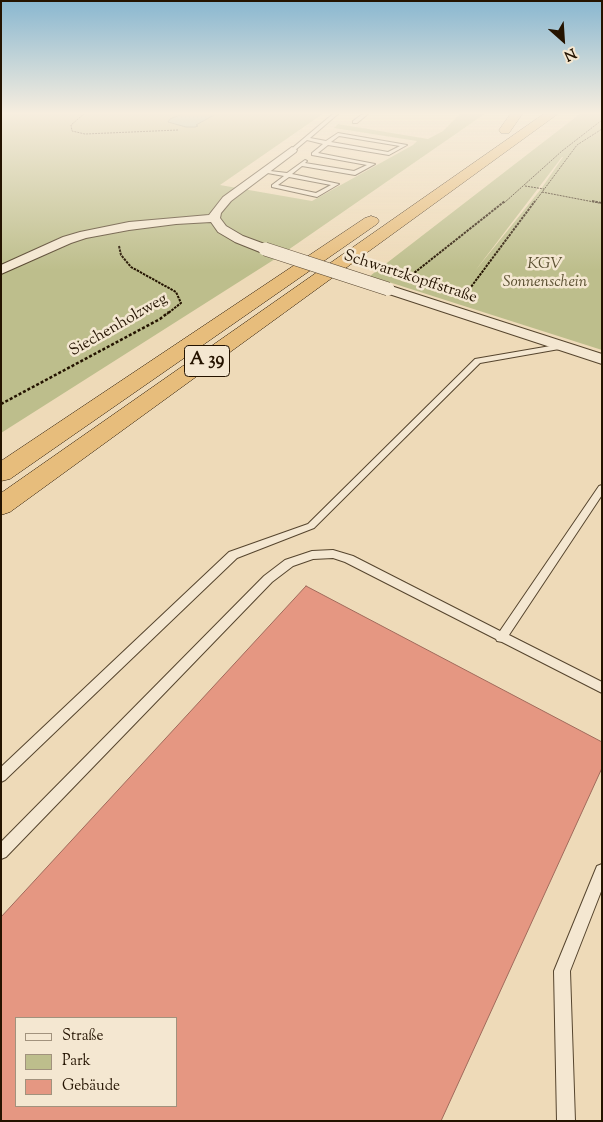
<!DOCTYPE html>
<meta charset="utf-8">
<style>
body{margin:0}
#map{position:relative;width:603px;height:1122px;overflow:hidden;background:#eedab8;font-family:"Sorts Mill Goudy",serif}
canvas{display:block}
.frame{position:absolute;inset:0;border:2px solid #241300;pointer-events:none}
.legend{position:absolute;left:15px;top:1017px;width:162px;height:90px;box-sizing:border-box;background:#f4e7d1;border:1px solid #a1927d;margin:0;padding:6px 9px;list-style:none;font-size:15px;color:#241300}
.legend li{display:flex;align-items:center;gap:10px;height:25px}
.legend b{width:25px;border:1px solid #a1927d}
.north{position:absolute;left:538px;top:15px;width:50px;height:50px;-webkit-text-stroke:4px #f4e7d1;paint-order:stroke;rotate:154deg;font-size:14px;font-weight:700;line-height:20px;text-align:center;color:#241300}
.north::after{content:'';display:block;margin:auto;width:18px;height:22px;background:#241300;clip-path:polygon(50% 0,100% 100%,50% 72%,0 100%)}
</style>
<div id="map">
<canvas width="603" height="1122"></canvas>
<div class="frame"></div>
<ul class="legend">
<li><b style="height:6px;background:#f4e7d1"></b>Straße</li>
<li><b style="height:14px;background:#bdbe8c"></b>Park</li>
<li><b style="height:14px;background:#e59782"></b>Gebäude</li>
</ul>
<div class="north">N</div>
</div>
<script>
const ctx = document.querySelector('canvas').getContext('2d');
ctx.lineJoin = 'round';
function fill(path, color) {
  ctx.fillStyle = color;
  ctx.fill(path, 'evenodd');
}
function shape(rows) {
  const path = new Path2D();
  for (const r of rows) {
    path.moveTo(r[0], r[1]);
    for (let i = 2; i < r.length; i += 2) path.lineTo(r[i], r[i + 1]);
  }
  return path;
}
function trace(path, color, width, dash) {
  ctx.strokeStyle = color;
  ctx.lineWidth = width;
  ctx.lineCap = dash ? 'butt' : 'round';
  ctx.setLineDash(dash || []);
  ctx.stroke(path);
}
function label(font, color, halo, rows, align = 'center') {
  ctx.font = font + ' "Sorts Mill Goudy",serif';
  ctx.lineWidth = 5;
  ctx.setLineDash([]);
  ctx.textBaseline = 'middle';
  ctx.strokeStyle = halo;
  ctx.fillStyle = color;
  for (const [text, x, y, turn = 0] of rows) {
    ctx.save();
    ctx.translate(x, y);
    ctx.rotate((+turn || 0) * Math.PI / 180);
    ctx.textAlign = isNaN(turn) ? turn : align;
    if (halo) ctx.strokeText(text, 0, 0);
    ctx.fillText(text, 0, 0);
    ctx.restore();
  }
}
const green = shape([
 [1,113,324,113,220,185,312,201,413,145,417,141,334,128,338,124,428,139,443,131,461,113,486,113,275,259,1,433],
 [581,113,602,113,602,350,370,276],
 [563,157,541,189,475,271,562,157]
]);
const water = shape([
 [185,113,214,113,214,115,196,125,198,126,195,127,186,127,168,122,170,119,185,113]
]);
const building = shape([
 [306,586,602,742,602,768,441,1121,1,1121,1,917,306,586],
 [16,1018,176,1018,176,1106,16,1106,16,1018]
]);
const pathFar2 = shape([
 [85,113,71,125,72,131,85,134,178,130],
 [525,186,544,189],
 [542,192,599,203],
 [504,203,562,151,602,120],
 [534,203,577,145,602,129]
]);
const pathFar1 = shape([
 [592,201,602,203],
 [119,246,121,255,131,267,176,292,181,303,167,314],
 [409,277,505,201],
 [465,295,535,201]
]);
const path = shape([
 [1,404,160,319,169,312]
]);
const service = shape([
 [334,113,339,113,310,138,326,141,338,133,407,145,389,155,328,145,318,153,375,164,355,175,302,166,292,174,339,184,317,197,272,187,272,185,284,176,262,172,262,170,287,173,305,160,307,161,305,163,354,171,367,165,312,155,312,153,323,144,307,140,294,151,290,150,334,113],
 [339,136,400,146,388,152,331,142,339,136],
 [289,177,331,185,316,193,278,185,289,177],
 [364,113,369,113,357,123,353,123,353,121,364,113],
 [562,344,566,346,565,348,480,363,314,528,237,558,5,780,1,782,1,767,229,552,308,524,475,359,562,344],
 [602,485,602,495,509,635,602,682,602,693,502,642,497,641,496,639,345,562,333,558,313,559,293,566,272,582,6,857,1,859,1,842,264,576,285,560,312,551,333,550,353,556,500,631,599,486,602,485],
 [602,864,602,889,570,971,575,1121,557,1121,554,971,597,866,602,864]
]);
const minor = shape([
 [292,147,297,150,296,152,231,201,221,213,220,218,226,226,243,236,270,246,271,249,270,252,260,252,235,242,218,232,211,222,176,224,129,230,86,238,71,243,1,274,1,265,63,237,80,232,129,222,209,215,223,197,292,147],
 [388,285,602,354,602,364,383,292,381,289,383,286,388,285]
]);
const motorway = shape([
 [511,113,523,113,509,133,501,133,499,130,511,113],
 [545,113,559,113,10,512,1,515,1,493,545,113],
 [371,216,377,218,379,221,377,224,10,479,1,481,1,461,365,218,371,216]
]);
const minorBridge = shape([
 [265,249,388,289]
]);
const farParknames = [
 ["KGV",545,265],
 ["Sonnenschein",545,283]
];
const farStreetnames = [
 ["Schwartzkopffstraße",410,278,18],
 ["Siechenholzweg",119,326,-30]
];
const shields = [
 [207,361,45]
];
const shieldNames = [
 ["A 39",207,361]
];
fill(green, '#bdbe8c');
fill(water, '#9abbab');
trace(water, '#6b7867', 1);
fill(building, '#e59782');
trace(building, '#a06a5b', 1);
trace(service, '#56452e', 2);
trace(minor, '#56452e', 2);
trace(motorway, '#241300', 1);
trace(pathFar2, '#241300', 1, [2, 1]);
trace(pathFar1, '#241300', 2, [2.5, 1]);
trace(path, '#241300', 2.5, [3, 2]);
fill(service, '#f4e7d1');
fill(minor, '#f4e7d1');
fill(motorway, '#e7bd7c');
trace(minorBridge, '#56452e', 14, []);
trace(minorBridge, '#f4e7d1', 13);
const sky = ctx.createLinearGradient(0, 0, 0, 270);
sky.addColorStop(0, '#89b7d0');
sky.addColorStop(0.42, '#f7eedf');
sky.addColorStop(1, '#f7eedf00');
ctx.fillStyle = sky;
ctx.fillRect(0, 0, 603, 270);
label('italic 16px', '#5a4f31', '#f4e7d1', farParknames);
label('16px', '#241300', '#f4e7d1', farStreetnames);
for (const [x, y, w] of shields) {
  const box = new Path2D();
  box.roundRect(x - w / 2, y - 15.5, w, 31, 4);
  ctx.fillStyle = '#f4e7d1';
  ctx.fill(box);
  trace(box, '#241300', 1);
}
label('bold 18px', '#241300', null, shieldNames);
</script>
